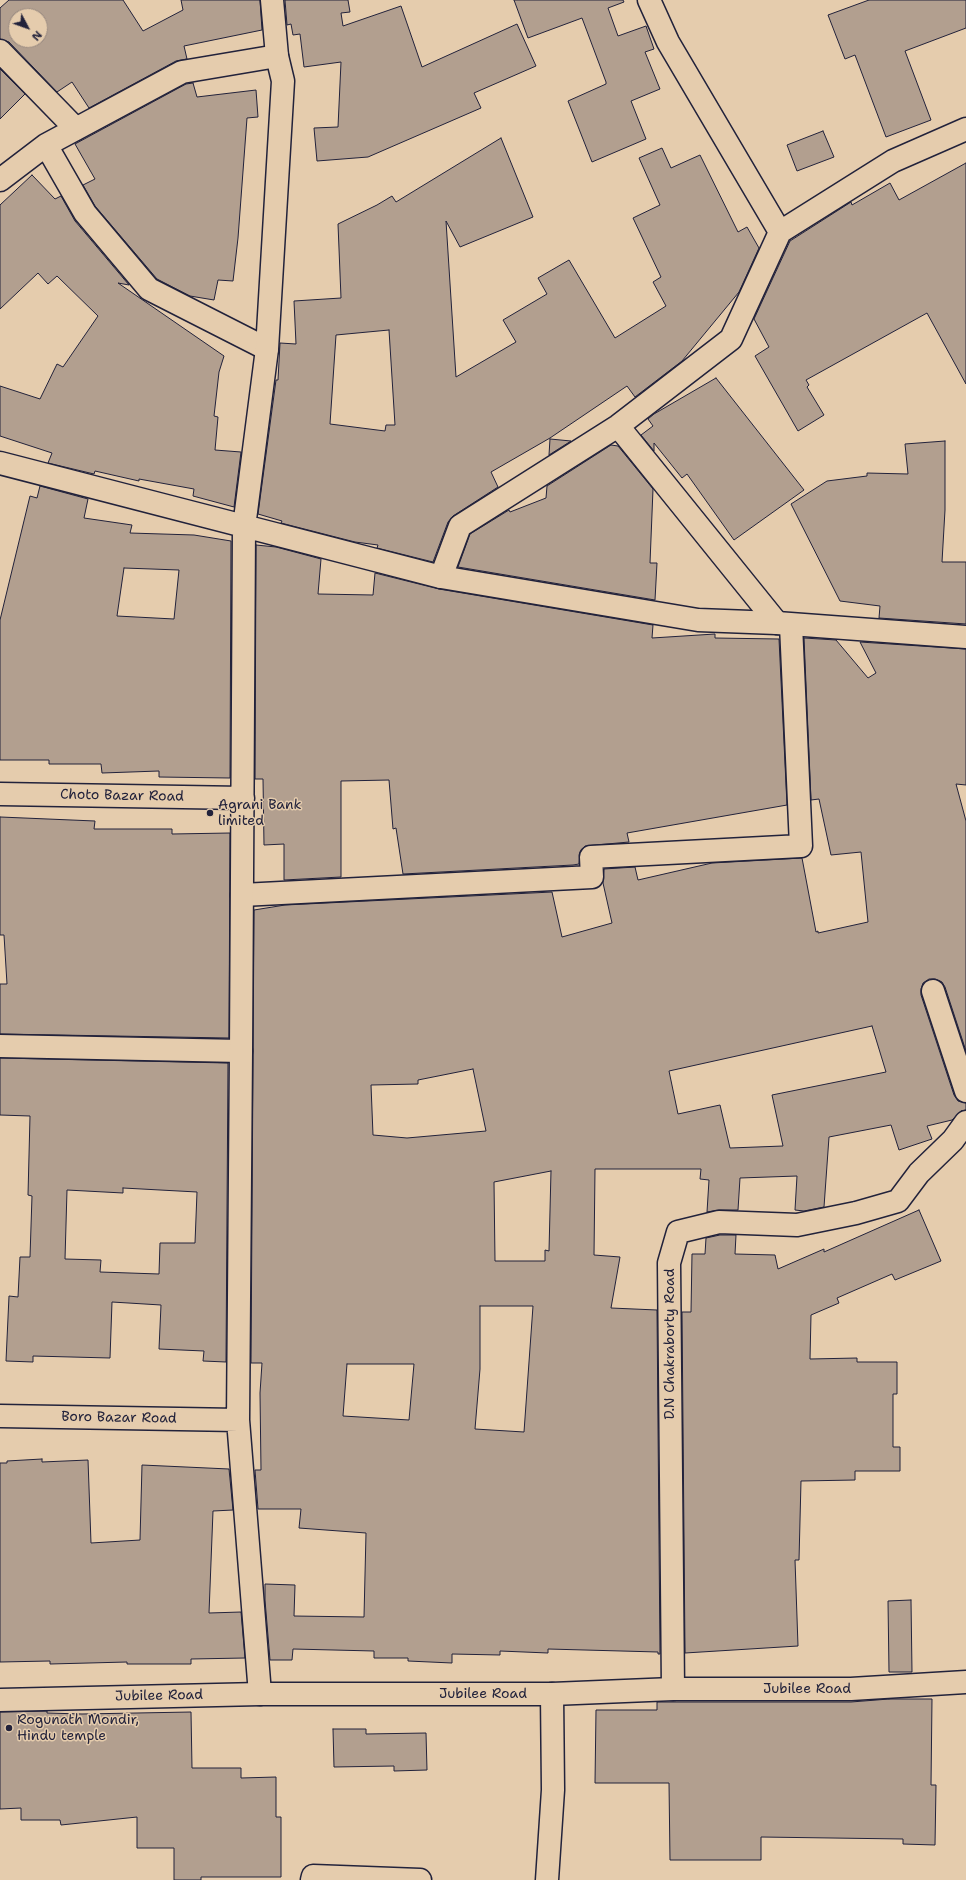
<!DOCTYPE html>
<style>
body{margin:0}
#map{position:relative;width:966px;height:1880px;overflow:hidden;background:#e5ccad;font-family:"Shantell Sans",sans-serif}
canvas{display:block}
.north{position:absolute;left:8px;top:8px;width:40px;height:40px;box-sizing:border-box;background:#e5ccad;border:1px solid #97887f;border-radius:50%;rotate:131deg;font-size:11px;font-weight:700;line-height:16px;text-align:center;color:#22223b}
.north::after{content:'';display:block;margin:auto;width:14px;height:18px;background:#22223b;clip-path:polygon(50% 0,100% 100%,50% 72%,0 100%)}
</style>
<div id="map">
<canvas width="966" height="1880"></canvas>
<div class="north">N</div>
</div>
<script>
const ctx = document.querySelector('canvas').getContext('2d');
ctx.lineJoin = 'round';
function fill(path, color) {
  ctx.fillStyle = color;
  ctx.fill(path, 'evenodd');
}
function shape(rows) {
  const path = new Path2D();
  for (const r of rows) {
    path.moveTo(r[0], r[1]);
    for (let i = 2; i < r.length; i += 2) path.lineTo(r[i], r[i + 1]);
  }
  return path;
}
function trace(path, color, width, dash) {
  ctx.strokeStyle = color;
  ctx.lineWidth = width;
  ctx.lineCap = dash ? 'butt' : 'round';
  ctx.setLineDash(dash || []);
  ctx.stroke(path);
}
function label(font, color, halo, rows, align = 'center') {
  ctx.font = font + ' "Shantell Sans",sans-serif';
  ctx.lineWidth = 3;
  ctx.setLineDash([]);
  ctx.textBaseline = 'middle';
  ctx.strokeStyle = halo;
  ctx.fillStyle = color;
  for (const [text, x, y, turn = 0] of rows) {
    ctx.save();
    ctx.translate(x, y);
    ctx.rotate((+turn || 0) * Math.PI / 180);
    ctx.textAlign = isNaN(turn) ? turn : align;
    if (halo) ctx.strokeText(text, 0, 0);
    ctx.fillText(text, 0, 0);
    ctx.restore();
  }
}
const building = shape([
 [9,0,123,0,143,31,183,10,181,0,260,0,262,30,184,46,187,59,176,61,89,108,72,82,57,92,9,42,0,39,0,8,9,0],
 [16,16,40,16,40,40,16,40,16,16],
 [285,0,348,0,350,12,341,13,343,26,401,6,422,67,517,24,536,66,474,93,481,108,368,157,317,161,314,128,338,127,341,62,304,67,300,34,293,35,291,24,287,25,285,0],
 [514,0,623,0,624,2,608,8,618,36,646,26,654,49,645,52,660,89,631,101,646,139,592,162,568,101,606,84,606,82,582,18,528,38,514,0],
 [869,0,966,0,966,28,905,51,931,120,886,137,855,55,845,59,828,15,869,0],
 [0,69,25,94,0,119,0,69],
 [193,83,197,97,256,90,258,117,247,118,238,238,233,281,218,280,214,300,190,296,157,279,95,206,83,185,95,179,75,144,186,84,193,83],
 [823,131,834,157,797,171,787,145,823,131],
 [501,138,533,217,460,247,446,221,456,377,516,342,503,320,547,294,538,278,569,260,615,338,666,306,653,282,661,277,633,218,660,205,639,158,662,148,671,168,700,155,738,232,747,227,759,248,739,292,682,361,635,397,627,386,550,438,491,472,498,487,453,516,448,522,433,562,377,548,378,545,355,542,281,523,282,521,258,514,276,380,278,380,280,343,296,344,294,301,341,298,338,224,377,205,392,196,396,202,501,138],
 [389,330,395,425,386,425,385,431,330,424,336,335,389,330],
 [966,163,966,384,927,313,806,380,809,385,807,387,824,415,798,431,755,356,769,347,754,319,790,241,851,202,852,205,890,183,899,200,966,163],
 [32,175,55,199,61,196,75,221,129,285,118,283,224,356,219,372,214,416,218,417,215,450,241,452,234,507,193,496,194,489,139,479,139,481,95,471,94,474,48,463,52,453,0,436,0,386,40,399,57,364,63,367,98,316,57,276,48,284,38,273,0,309,0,205,32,175],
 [716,378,804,490,734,540,687,474,682,478,654,443,654,451,641,435,653,426,648,419,654,414,716,378],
 [550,439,571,441,549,455,550,439],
 [945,441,945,510,942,562,966,562,966,624,879,618,880,606,840,601,791,504,827,481,867,476,867,473,908,474,905,444,945,441],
 [611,445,618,446,653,489,650,563,657,563,655,600,458,567,470,534,509,510,510,512,546,498,547,486,611,445],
 [40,486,88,499,84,518,132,525,130,533,194,535,231,541,230,778,159,777,159,771,102,773,101,764,49,764,49,760,0,760,0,620,30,496,37,498,40,486],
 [124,568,179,570,174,619,117,616,124,568],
 [256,545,276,547,321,559,318,594,373,595,375,573,439,589,653,625,652,638,715,634,715,638,779,639,787,805,627,833,629,842,585,846,580,852,579,864,573,865,403,874,396,828,393,829,389,780,341,781,341,877,284,880,284,844,264,845,263,779,255,779,256,545],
 [804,638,836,640,868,678,876,673,860,642,966,649,966,785,956,784,966,821,966,1051,945,987,942,982,935,979,929,979,923,983,921,989,921,995,954,1095,958,1101,966,1103,966,1110,961,1111,952,1120,927,1126,932,1139,899,1150,891,1125,829,1137,824,1207,804,1211,795,1210,797,1176,740,1178,738,1210,719,1210,707,1212,709,1180,700,1179,701,1169,595,1169,594,1255,620,1257,611,1308,657,1310,660,1654,658,1654,658,1652,548,1649,548,1653,500,1651,500,1655,452,1654,452,1663,408,1661,408,1658,374,1658,374,1651,293,1649,292,1660,270,1660,265,1600,265,1584,295,1585,294,1616,364,1617,366,1533,299,1528,301,1509,258,1509,255,1470,261,1470,260,1393,262,1363,251,1363,254,910,285,905,552,892,562,937,612,923,603,883,604,869,635,867,638,880,712,863,802,858,816,932,818,931,818,933,868,922,861,852,831,855,819,799,811,800,804,638],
 [872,1026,886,1072,772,1095,783,1146,730,1148,720,1105,678,1114,669,1071,872,1026],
 [473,1069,486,1131,407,1138,373,1135,371,1085,418,1084,418,1080,473,1069],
 [551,1171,549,1251,545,1250,545,1261,495,1261,494,1182,551,1171],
 [480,1306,533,1306,524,1432,475,1429,480,1369,480,1306],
 [347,1364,414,1364,409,1420,343,1416,347,1364],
 [0,817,95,821,94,829,172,829,172,834,230,833,229,1038,0,1034,0,984,7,984,4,935,0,935,0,817],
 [0,1058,228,1063,226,1362,203,1361,204,1351,159,1349,161,1305,112,1302,110,1358,33,1356,33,1362,6,1361,9,1296,18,1297,20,1257,30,1257,32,1196,28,1195,30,1116,0,1115,0,1058],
 [123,1188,197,1192,195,1243,160,1243,159,1274,100,1272,101,1260,65,1259,67,1190,123,1193,123,1188],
 [919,1210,941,1261,895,1280,892,1274,837,1298,839,1303,811,1315,810,1359,857,1358,857,1362,897,1362,897,1394,893,1394,893,1447,900,1447,900,1471,855,1471,855,1480,801,1481,799,1560,795,1560,798,1646,685,1653,682,1312,691,1312,692,1254,705,1254,706,1238,720,1235,736,1235,735,1254,775,1255,778,1269,824,1249,824,1252,919,1210],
 [42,1459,42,1462,88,1460,91,1543,140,1540,142,1465,229,1469,233,1510,213,1511,209,1613,241,1612,245,1658,191,1659,191,1664,127,1664,127,1662,50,1664,50,1661,0,1662,0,1463,7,1463,7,1461,42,1459],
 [911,1600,912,1672,889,1672,888,1601,911,1600],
 [889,1699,932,1699,931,1785,936,1785,935,1845,903,1844,903,1839,761,1837,761,1860,670,1860,669,1783,595,1783,596,1710,657,1710,657,1702,851,1702,889,1699],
 [47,1711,47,1713,82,1714,191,1712,192,1768,241,1768,241,1778,276,1777,276,1817,281,1817,281,1877,201,1877,201,1880,174,1880,174,1848,137,1848,137,1817,61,1825,60,1820,21,1820,21,1808,0,1809,0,1712,47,1711],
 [333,1729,366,1729,366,1734,426,1733,427,1770,394,1771,394,1766,334,1767,333,1729]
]);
const minor = shape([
 [649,0,668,42,780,232],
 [0,51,76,129],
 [46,145,85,213,149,289,267,349],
 [0,180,46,145,182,72,277,56],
 [618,426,777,623],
 [441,577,460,526,618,426,731,339,780,232,893,161,966,129],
 [242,895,592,877,591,857,801,846,791,625],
 [933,991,966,1091],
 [0,1046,241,1051],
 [673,1689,669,1263,678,1232,719,1222,797,1225,856,1213,898,1201,919,1173,953,1140,966,1122],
 [312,1880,313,1876,420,1880],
 [547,1880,553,1790,552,1694]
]);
const tertiary = shape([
 [0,463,441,577,698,620,777,623,966,637],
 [0,794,243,798],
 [0,1416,238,1420],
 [260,1694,238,1420,241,1051,244,527,267,349,283,81,277,56,272,0]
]);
const primary = shape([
 [0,1700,260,1694,552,1694,673,1689,851,1689,966,1682]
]);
const markers = [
 [210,813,4,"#22223b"],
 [9,1728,4,"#22223b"]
];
const streetNames = [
 ["Choto Bazar Road",122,796,1],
 ["D.N Chakraborty Road",670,1344,-90],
 ["Boro Bazar Road",119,1418,1],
 ["Jubilee Road",807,1689],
 ["Jubilee Road",483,1694],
 ["Jubilee Road",159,1696,-1]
];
const poiNames = [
 ["Agrani Bank",218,805],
 ["limited",218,821],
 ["Rogunath Mondir,",17,1720],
 ["Hindu temple",17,1736]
];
fill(building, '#b29f8f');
trace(building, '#22223b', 1);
trace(minor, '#22223b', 25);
trace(tertiary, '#22223b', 25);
trace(primary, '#22223b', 25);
trace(minor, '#e5ccad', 22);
trace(tertiary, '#e5ccad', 22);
trace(primary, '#e5ccad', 22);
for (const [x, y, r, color] of markers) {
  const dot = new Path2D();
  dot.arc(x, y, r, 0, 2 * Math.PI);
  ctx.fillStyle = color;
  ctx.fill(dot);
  trace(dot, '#e5ccad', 1.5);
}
label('14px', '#22223b', '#e5ccad', streetNames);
label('14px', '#22223b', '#e5ccad', poiNames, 'left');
</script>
